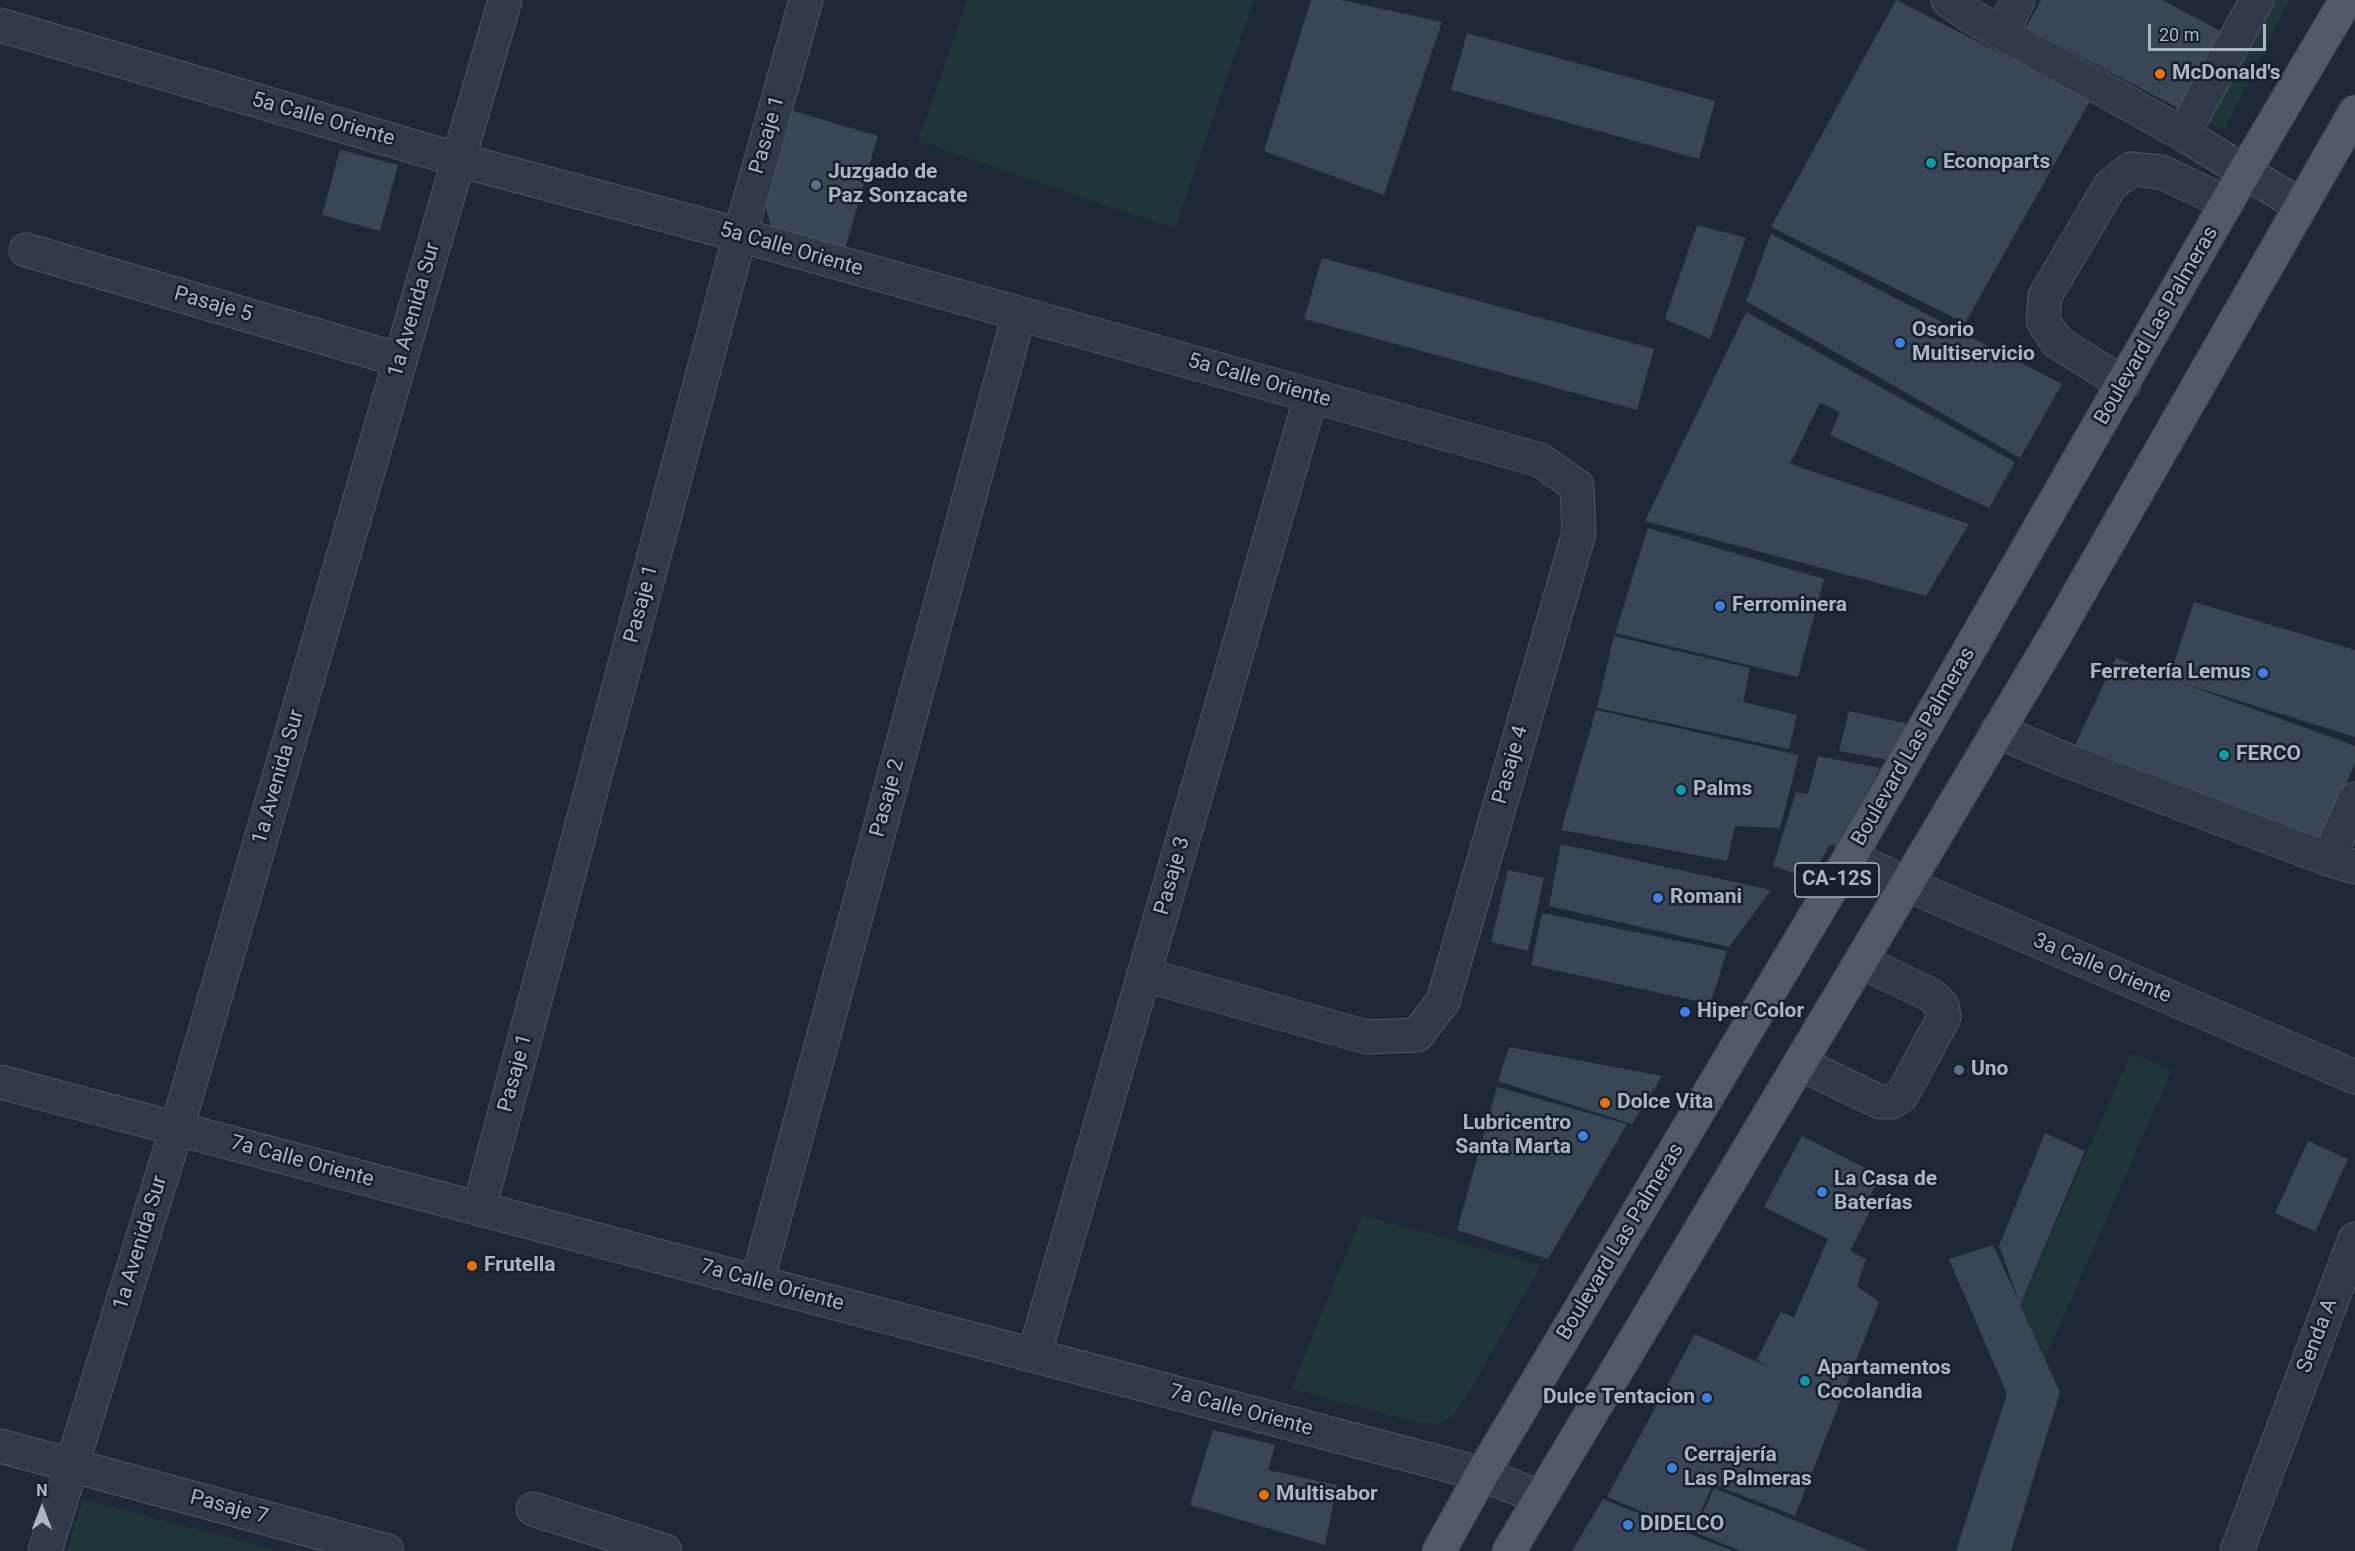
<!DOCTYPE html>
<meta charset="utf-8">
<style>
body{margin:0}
#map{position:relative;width:2355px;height:1551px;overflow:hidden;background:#1e2837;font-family:Roboto,sans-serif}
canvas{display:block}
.north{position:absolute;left:12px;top:1479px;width:60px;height:60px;-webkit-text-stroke:4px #171f2c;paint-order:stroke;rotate:0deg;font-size:16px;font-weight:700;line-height:24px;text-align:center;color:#abb5c5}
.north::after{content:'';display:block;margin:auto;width:21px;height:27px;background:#abb5c5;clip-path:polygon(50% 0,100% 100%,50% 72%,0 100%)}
.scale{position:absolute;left:2148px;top:24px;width:118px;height:27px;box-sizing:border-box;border:3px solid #abb5c5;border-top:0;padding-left:8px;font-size:18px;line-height:21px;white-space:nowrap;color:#abb5c5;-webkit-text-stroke:4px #171f2c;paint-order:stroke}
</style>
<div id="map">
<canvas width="2355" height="1551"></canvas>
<div class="north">N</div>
<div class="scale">20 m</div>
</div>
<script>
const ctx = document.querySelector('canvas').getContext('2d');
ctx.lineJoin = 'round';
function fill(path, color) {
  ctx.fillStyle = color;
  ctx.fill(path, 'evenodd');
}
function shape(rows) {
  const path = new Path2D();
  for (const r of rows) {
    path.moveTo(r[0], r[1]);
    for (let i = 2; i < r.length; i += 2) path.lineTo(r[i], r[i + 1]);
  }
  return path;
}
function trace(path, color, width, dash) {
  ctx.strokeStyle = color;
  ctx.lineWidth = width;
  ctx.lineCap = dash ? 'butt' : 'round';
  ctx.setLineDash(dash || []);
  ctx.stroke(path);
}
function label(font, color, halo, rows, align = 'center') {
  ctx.font = font + ' Roboto,sans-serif';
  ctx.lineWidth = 5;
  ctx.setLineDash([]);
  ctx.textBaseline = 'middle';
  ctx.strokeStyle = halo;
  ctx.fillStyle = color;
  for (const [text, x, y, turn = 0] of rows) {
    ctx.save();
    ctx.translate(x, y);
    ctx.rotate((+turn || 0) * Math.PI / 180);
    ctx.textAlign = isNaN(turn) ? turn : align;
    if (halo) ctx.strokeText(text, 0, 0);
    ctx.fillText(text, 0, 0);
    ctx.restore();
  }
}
const green = shape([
 [967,0,1254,0,1175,229,918,141],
 [2267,0,2289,0,2225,129,2203,120],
 [2131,1053,2172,1070,2045,1359,2020,1305],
 [1362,1215,1541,1265,1466,1398,1452,1416,1440,1424,1419,1423,1291,1389],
 [83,1499,279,1551,67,1551]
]);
const building = shape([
 [1311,0,1341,0,1442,22,1384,195,1264,151],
 [1896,0,2091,99,1965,323,1771,227],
 [2041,0,2162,0,2228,35,2185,112,2026,27],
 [1467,33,1715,101,1699,159,1451,90],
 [790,110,878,136,844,252,771,228,764,200],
 [340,150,398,165,380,231,322,215],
 [1697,225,1746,238,1710,339,1665,319],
 [1771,234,2062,384,2020,458,1746,301],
 [1322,258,1654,349,1637,410,1304,319],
 [1746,312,2015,462,1989,508,1830,435,1840,412,1820,403,1790,464,1969,524,1926,596,1645,521],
 [1648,528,1824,579,1798,677,1615,633],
 [2194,602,2355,650,2355,737,2182,683,2355,746,2355,763,2319,848,2074,747,2116,658,2169,678],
 [1614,636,1750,668,1743,702,1797,715,1789,749,1597,708],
 [1596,710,1799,755,1780,828,1735,826,1727,861,1561,830],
 [1849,711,1909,724,1888,760,1839,751],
 [1818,756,1880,768,1838,846,1830,845,1819,864,1811,874,1802,876,1773,866,1796,792,1808,794],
 [1561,844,1771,890,1729,947,1549,906],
 [1508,870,1544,878,1528,951,1491,942],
 [1542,913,1727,951,1710,1004,1531,965],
 [1509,1047,1662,1076,1632,1124,1498,1081],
 [1497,1087,1627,1124,1548,1259,1457,1230],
 [2045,1133,2085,1151,2020,1305,2060,1392,2011,1551,1956,1551,2007,1394,1949,1259,1993,1245,2019,1301,1999,1246],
 [1802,1136,1881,1176,1867,1201,1873,1205,1850,1251,1866,1259,1857,1286,1879,1302,1795,1516,1713,1484,1692,1532,1607,1497,1695,1334,1768,1367,1757,1360,1781,1312,1794,1317,1828,1239,1764,1207],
 [2308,1141,2348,1159,2315,1232,2275,1213],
 [1213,1430,1275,1445,1268,1470,1337,1485,1325,1545,1190,1505],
 [1714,1488,1870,1551,1741,1551,1694,1532],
 [1603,1499,1733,1551,1572,1551]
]);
const minor = shape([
 [1948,0,1969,15,2183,134,2301,206],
 [0,25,459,160,740,235,1540,460,1577,486,1579,533,1443,1001,1417,1035,1367,1037,1145,975],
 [2002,33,2018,0],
 [2183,134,2257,0],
 [26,250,400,360],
 [2124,384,2057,342,2043,321,2045,296,2110,186,2131,169,2161,172,2227,203],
 [1997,731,2066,760,2328,859,2355,867],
 [1850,857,1929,894,2355,1077],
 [2328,859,2355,799],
 [1801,1064,1880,1102,1892,1102,1902,1095,1944,1017,1942,1006,1933,996,1862,962],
 [0,1082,1452,1466,1482,1474,1541,1498],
 [479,1209,740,235,806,0],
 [757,1282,1019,314],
 [1034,1355,1311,396],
 [0,1446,387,1551],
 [533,1509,665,1551],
 [45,1551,177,1128,505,0],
 [2237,1551,2355,1239]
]);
const major = shape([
 [1439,1551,1482,1474,1850,857,2245,171,2346,0],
 [1509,1551,2054,637,2355,112]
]);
const markers = [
 [2160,74,6,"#e8710a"],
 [1931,163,6,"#0f9aa8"],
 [816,185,6,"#5c6f8a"],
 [1900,343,6,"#3f7fe0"],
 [1720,606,6,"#3f7fe0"],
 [2263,673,6,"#3f7fe0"],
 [2224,755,6,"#0f9aa8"],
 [1681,790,6,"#0f9aa8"],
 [1658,898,6,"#3f7fe0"],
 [1685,1012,6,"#3f7fe0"],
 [1959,1070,6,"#5c6f8a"],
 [1605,1103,6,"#e8710a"],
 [1583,1136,6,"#3f7fe0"],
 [1822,1192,6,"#3f7fe0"],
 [472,1266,6,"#e8710a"],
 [1805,1381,6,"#0f9aa8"],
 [1707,1398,6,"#3f7fe0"],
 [1672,1468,6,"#3f7fe0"],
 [1264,1495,6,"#e8710a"],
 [1628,1525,6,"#3f7fe0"]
];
const shields = [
 [1837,880,84]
];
const shieldNames = [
 ["CA-12S",1837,880]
];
const poiNames = [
 ["McDonald's",2172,74],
 ["Econoparts",1943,163],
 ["Juzgado de",828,173],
 ["Paz Sonzacate",828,197],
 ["Osorio",1912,331],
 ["Multiservicio",1912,355],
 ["Ferrominera",1732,606],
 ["Ferretería Lemus",2251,673,"right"],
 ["FERCO",2236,755],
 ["Palms",1693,790],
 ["Romani",1670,898],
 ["Hiper Color",1697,1012],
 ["Uno",1971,1070],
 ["Dolce Vita",1617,1103],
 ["Lubricentro",1571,1124,"right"],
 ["Santa Marta",1571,1148,"right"],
 ["La Casa de",1834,1180],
 ["Baterías",1834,1204],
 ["Frutella",484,1266],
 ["Apartamentos",1817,1369],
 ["Cocolandia",1817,1393],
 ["Dulce Tentacion",1695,1398,"right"],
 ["Cerrajería",1684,1456],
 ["Las Palmeras",1684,1480],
 ["Multisabor",1276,1495],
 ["DIDELCO",1640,1525]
];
const streetNames = [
 ["5a Calle Oriente",323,120,16],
 ["Pasaje 1",768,135,-74],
 ["5a Calle Oriente",791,250,16],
 ["Pasaje 5",213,305,16],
 ["1a Avenida Sur",415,310,-74],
 ["Boulevard Las Palmeras",2157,326,-60],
 ["5a Calle Oriente",1259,381,16],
 ["Pasaje 1",642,604,-75],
 ["Boulevard Las Palmeras",1914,747,-60],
 ["Pasaje 4",1511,765,-74],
 ["1a Avenida Sur",279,777,-74],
 ["Pasaje 2",888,798,-75],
 ["Pasaje 3",1173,876,-74],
 ["3a Calle Oriente",2102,969,23],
 ["Pasaje 1",516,1073,-75],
 ["7a Calle Oriente",302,1162,15],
 ["Boulevard Las Palmeras",1621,1242,-59],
 ["1a Avenida Sur",141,1243,-73],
 ["7a Calle Oriente",772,1286,15],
 ["Senda A",2318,1336,-69],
 ["7a Calle Oriente",1241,1411,15],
 ["Pasaje 7",229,1508,15]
];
fill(green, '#1f3538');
fill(building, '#394658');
trace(minor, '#4c5563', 35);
trace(major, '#3b4351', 35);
trace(minor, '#313a48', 33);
trace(major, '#4f5968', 33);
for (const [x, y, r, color] of markers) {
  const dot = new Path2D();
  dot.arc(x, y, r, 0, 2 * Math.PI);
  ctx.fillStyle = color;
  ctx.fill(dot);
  trace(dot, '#171f2c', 2);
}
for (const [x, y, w] of shields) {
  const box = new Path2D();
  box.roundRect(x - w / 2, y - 17, w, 34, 4.5);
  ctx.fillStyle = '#171f2c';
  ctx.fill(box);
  trace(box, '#abb5c5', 1.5);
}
label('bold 20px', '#abb5c5', null, shieldNames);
label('bold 21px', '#abb5c5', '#171f2c', poiNames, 'left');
label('21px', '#abb5c5', '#171f2c', streetNames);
</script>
